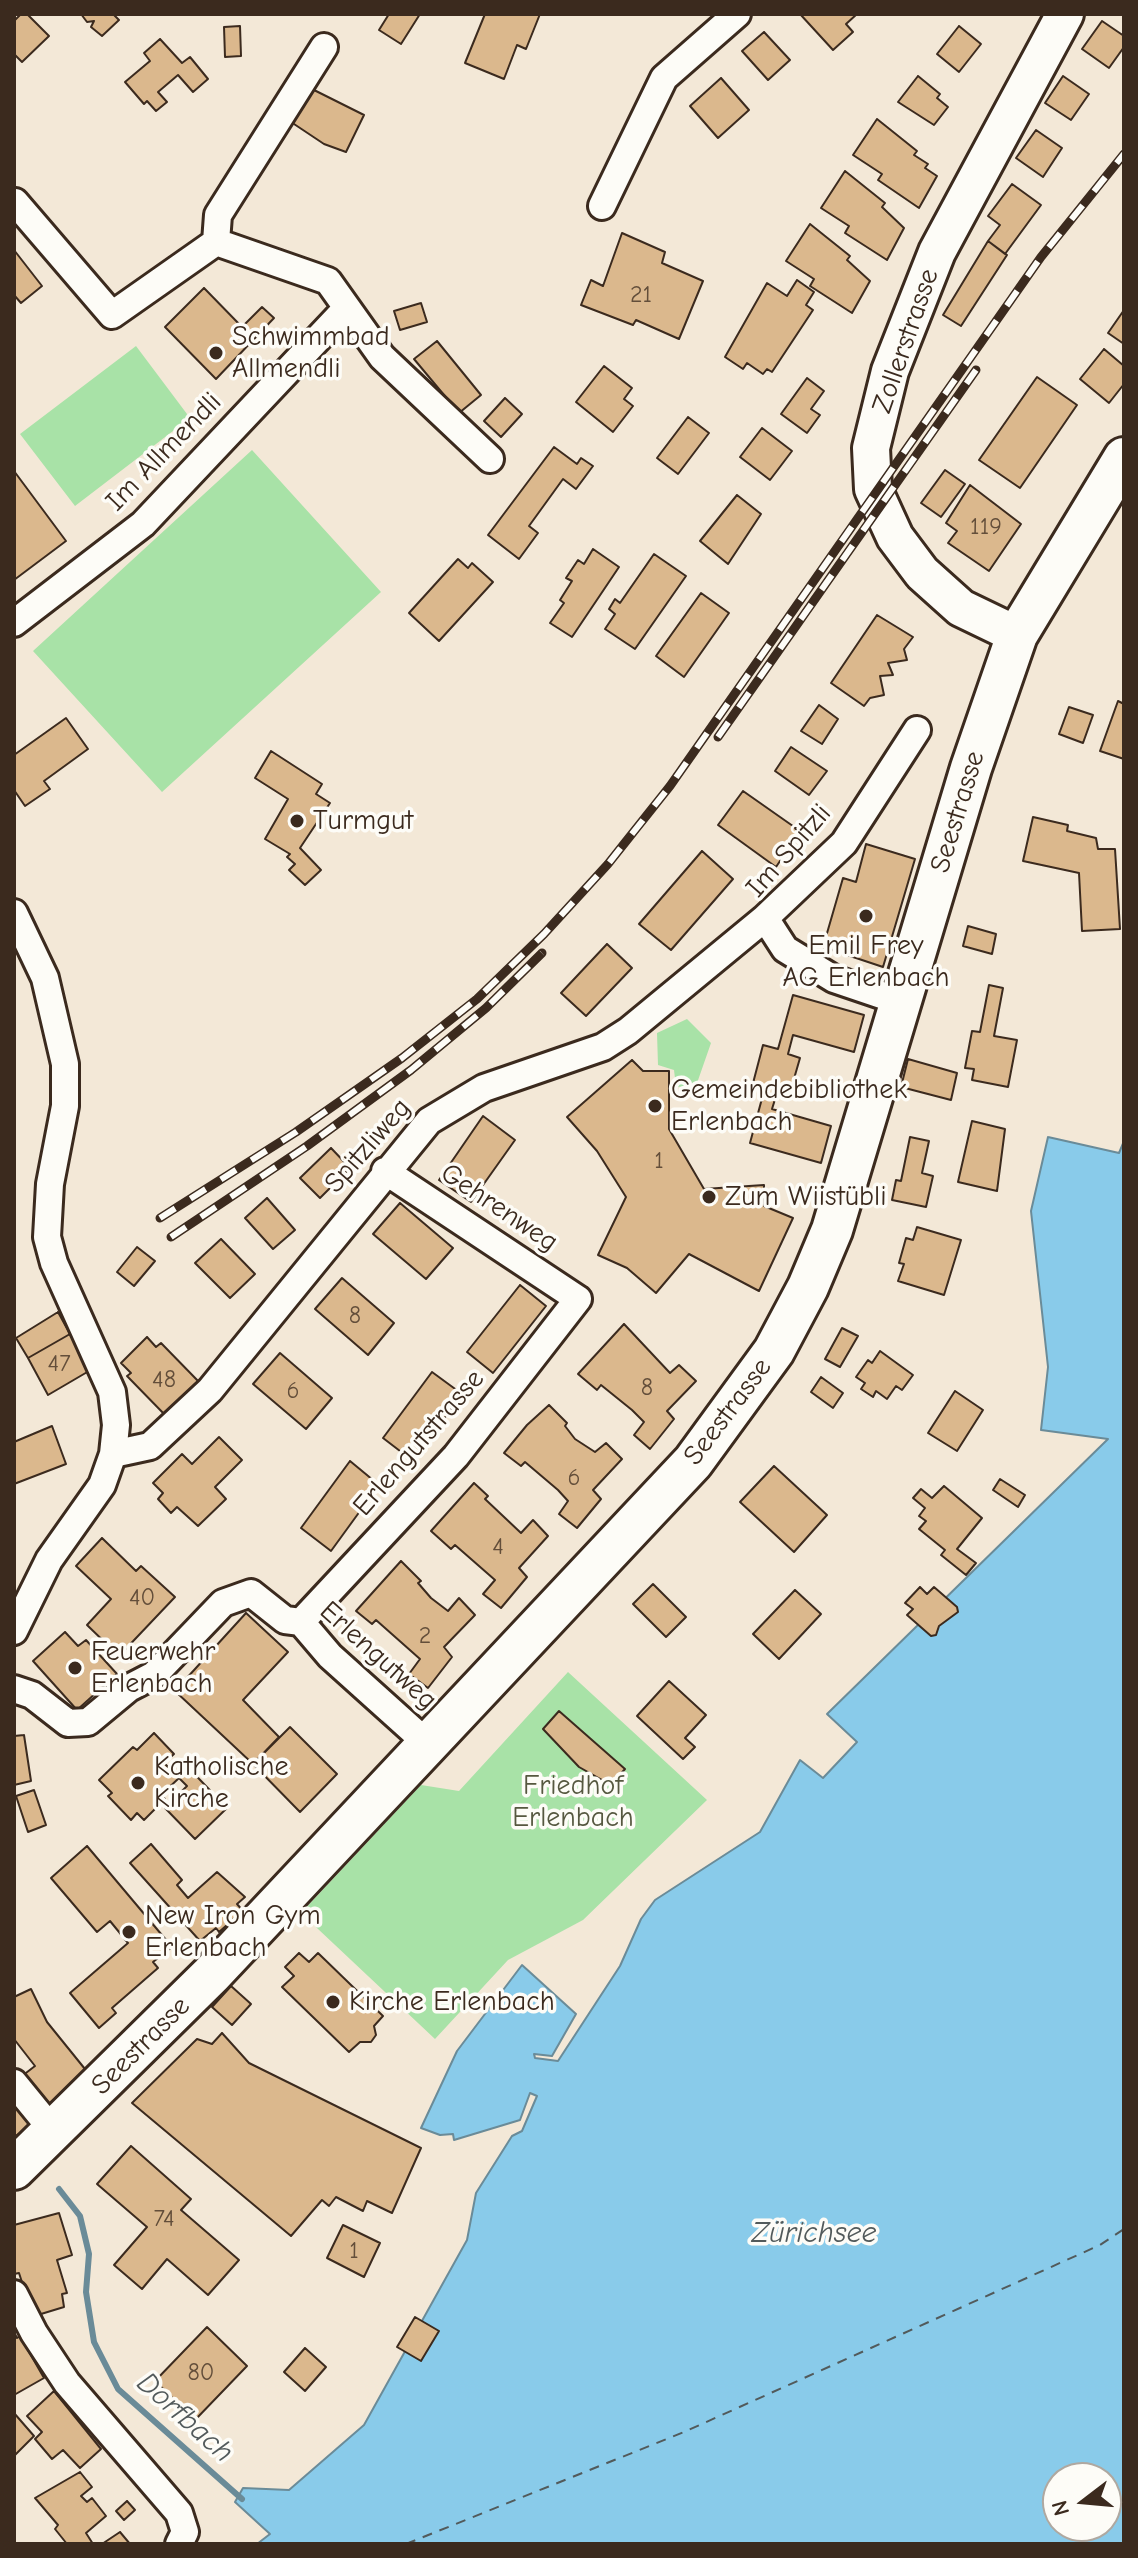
<!DOCTYPE html>
<meta charset="utf-8">
<style>
body{margin:0}
#map{position:relative;width:1138px;height:2558px;overflow:hidden;background:#f3e8d7;font-family:"Comic Neue",sans-serif}
canvas{display:block}
.frame{position:absolute;inset:0;border:16px solid #3b2a1e;pointer-events:none}
.north{position:absolute;left:1042px;top:2462px;width:80px;height:80px;box-sizing:border-box;background:#fdfcf7;border:2px solid #afa8a0;border-radius:50%;rotate:254deg;font-size:22px;font-weight:700;line-height:32px;text-align:center;color:#3b2a1e}
.north::after{content:'';display:block;margin:auto;width:28px;height:36px;background:#3b2a1e;clip-path:polygon(50% 0,100% 100%,50% 72%,0 100%)}
</style>
<div id="map">
<canvas width="1138" height="2558"></canvas>
<div class="frame"></div>
<div class="north">N</div>
</div>
<script>
const ctx = document.querySelector('canvas').getContext('2d');
ctx.lineJoin = 'round';
function fill(path, color) {
  ctx.fillStyle = color;
  ctx.fill(path, 'evenodd');
}
function shape(rows) {
  const path = new Path2D();
  for (const r of rows) {
    path.moveTo(r[0], r[1]);
    for (let i = 2; i < r.length; i += 2) path.lineTo(r[i], r[i + 1]);
  }
  return path;
}
function trace(path, color, width, dash) {
  ctx.strokeStyle = color;
  ctx.lineWidth = width;
  ctx.lineCap = dash ? 'butt' : 'round';
  ctx.setLineDash(dash || []);
  ctx.stroke(path);
}
function label(font, color, halo, rows, align = 'center') {
  ctx.font = font + ' "Comic Neue",sans-serif';
  ctx.lineWidth = 7;
  ctx.setLineDash([]);
  ctx.textBaseline = 'middle';
  ctx.strokeStyle = halo;
  ctx.fillStyle = color;
  for (const [text, x, y, turn = 0] of rows) {
    ctx.save();
    ctx.translate(x, y);
    ctx.rotate((+turn || 0) * Math.PI / 180);
    ctx.textAlign = isNaN(turn) ? turn : align;
    if (halo) ctx.strokeText(text, 0, 0);
    ctx.fillText(text, 0, 0);
    ctx.restore();
  }
}
const green = shape([
 [136,346,190,418,75,506,20,434],
 [252,450,381,592,162,792,33,651],
 [687,1019,711,1043,696,1086,676,1087,674,1070,658,1065,657,1033],
 [568,1672,707,1800,583,1920,508,1960,435,2039,301,1913,421,1785,459,1791]
]);
const water = shape([
 [1048,1137,1119,1153,1124,1141,1124,2544,257,2544,270,2534,235,2502,243,2488,289,2490,364,2425,467,2240,476,2193,512,2136,522,2131,537,2096,530,2093,520,2120,454,2140,453,2134,440,2135,421,2128,457,2051,522,1965,576,2014,552,2056,534,2054,535,2058,558,2061,620,1966,641,1919,655,1900,760,1832,800,1760,823,1778,857,1742,827,1714,1108,1439,1041,1430,1048,1367,1031,1211,1048,1137],
 [1058,2478,1106,2478,1106,2526,1058,2526,1058,2478]
]);
const stream = shape([
 [59,2189,80,2216,89,2254,86,2292,94,2342,118,2389,242,2499]
]);
const ferry = shape([
 [406,2544,684,2432,1100,2245,1124,2229]
]);
const building = shape([
 [21,14,27,14,49,36,22,62,14,54,14,21,21,14],
 [81,14,113,14,119,20,102,36,91,27,94,21,87,22,81,14],
 [389,14,420,14,401,44,379,30,389,14],
 [485,14,540,14,526,49,517,45,504,79,465,63,485,14],
 [800,14,857,14,846,24,853,32,833,50,800,14],
 [1102,21,1124,36,1124,47,1109,68,1082,49,1102,21],
 [240,26,241,56,225,57,224,27,240,26],
 [959,26,981,44,959,72,937,54,959,26],
 [764,32,790,60,768,80,742,51,764,32],
 [160,39,182,63,190,57,208,79,193,92,178,75,158,92,167,102,156,111,147,101,144,104,125,82,150,61,144,53,160,39],
 [918,76,940,94,937,98,948,107,934,125,898,102,918,76],
 [1063,76,1089,94,1071,120,1045,103,1063,76],
 [721,78,749,110,718,138,690,106,721,78],
 [312,89,364,115,346,152,324,144,291,122,312,89],
 [877,119,917,151,914,155,928,164,925,168,937,176,919,208,878,180,882,174,853,155,877,119],
 [1036,130,1062,148,1043,177,1016,158,1036,130],
 [845,171,885,203,882,207,904,228,887,260,845,233,849,226,821,208,845,171],
 [1012,184,1041,205,1005,254,988,241,1000,225,988,216,1012,184],
 [810,224,850,256,847,260,870,281,852,313,810,286,814,279,786,261,810,224],
 [622,233,665,252,662,263,703,281,679,339,636,320,633,325,581,305,591,280,603,286,622,233],
 [988,241,1007,255,961,326,943,315,988,241],
 [14,250,42,286,21,303,14,295,14,250],
 [797,280,814,292,806,305,813,310,772,372,767,369,763,374,747,363,743,369,725,357,767,283,787,296,797,280],
 [204,288,242,327,262,307,274,318,216,379,165,327,204,288],
 [421,303,427,322,400,330,394,311,421,303],
 [1124,310,1124,344,1108,333,1124,310],
 [437,341,481,395,459,413,414,359,437,341],
 [1104,349,1124,366,1124,384,1109,403,1080,379,1104,349],
 [604,366,632,388,624,399,633,406,613,432,576,402,604,366],
 [1037,377,1077,405,1020,488,979,460,1037,377],
 [807,378,824,391,811,409,820,415,807,433,781,414,807,378],
 [505,398,522,414,501,437,484,421,505,398],
 [688,417,709,433,678,474,657,458,688,417],
 [762,428,792,451,770,480,740,457,762,428],
 [554,447,577,464,581,458,593,466,576,489,563,479,529,526,538,533,519,559,488,535,554,447],
 [945,470,965,484,941,517,921,503,945,470],
 [14,471,66,541,14,580,14,471],
 [970,485,1021,524,989,571,948,543,957,531,946,523,970,485],
 [737,495,761,514,728,564,700,541,737,495],
 [593,549,619,567,572,637,550,623,564,603,560,600,572,581,566,578,578,560,584,564,593,549],
 [654,554,686,576,635,649,605,629,615,614,609,609,615,599,620,603,654,554],
 [458,559,468,568,472,563,493,582,439,641,409,613,458,559],
 [701,593,729,613,684,677,656,656,701,593],
 [877,615,913,637,904,649,907,660,888,663,893,675,880,676,884,695,870,698,864,706,831,683,877,615],
 [1118,701,1124,704,1124,759,1100,751,1118,701],
 [819,705,838,719,822,744,801,731,819,705],
 [1069,707,1093,715,1083,743,1059,734,1069,707],
 [66,718,88,749,44,781,50,789,25,806,14,790,14,755,66,718],
 [791,747,827,771,809,795,775,771,791,747],
 [271,751,322,784,316,794,330,803,300,848,321,870,305,885,289,870,295,864,287,857,290,854,265,839,288,799,255,778,271,751],
 [743,791,800,831,776,867,718,825,743,791],
 [1033,817,1068,825,1067,831,1096,838,1098,849,1115,849,1120,929,1082,931,1079,873,1023,861,1033,817],
 [866,844,915,859,883,967,823,947,843,878,856,882,866,844],
 [702,851,733,879,671,950,639,924,702,851],
 [968,926,996,934,992,954,963,946,968,926],
 [607,944,632,968,586,1016,561,993,607,944],
 [989,985,1003,988,994,1036,1017,1040,1008,1087,972,1080,974,1069,965,1068,972,1031,980,1032,989,985],
 [793,995,864,1015,854,1052,793,1035,788,1054,800,1058,789,1096,777,1093,772,1109,831,1126,821,1163,750,1143,764,1091,752,1087,763,1045,778,1049,793,995],
 [908,1059,957,1073,951,1100,901,1087,908,1059],
 [632,1060,643,1071,669,1071,669,1129,704,1189,764,1185,764,1206,793,1218,759,1291,689,1254,656,1293,627,1268,598,1255,626,1197,597,1151,567,1117,632,1060],
 [483,1116,515,1140,471,1202,439,1180,483,1116],
 [972,1121,1005,1129,997,1191,958,1182,972,1121],
 [910,1137,929,1141,922,1173,933,1176,926,1207,892,1200,896,1180,901,1181,910,1137],
 [331,1148,350,1168,320,1198,300,1178,331,1148],
 [267,1198,295,1230,273,1249,245,1218,267,1198],
 [400,1203,453,1248,426,1279,373,1234,400,1203],
 [917,1227,961,1240,944,1295,898,1281,904,1264,899,1263,906,1238,913,1240,917,1227],
 [221,1239,255,1274,230,1298,195,1263,221,1239],
 [137,1247,155,1261,134,1286,117,1272,137,1247],
 [342,1278,394,1323,368,1355,315,1309,342,1278],
 [520,1285,546,1306,493,1373,467,1352,520,1285],
 [58,1312,70,1334,28,1358,16,1338,58,1312],
 [624,1324,670,1373,679,1365,696,1381,667,1411,674,1419,650,1449,634,1435,644,1422,632,1410,601,1385,597,1390,578,1374,624,1324],
 [842,1328,858,1336,840,1367,825,1359,842,1328],
 [70,1334,89,1371,48,1395,28,1358,70,1334],
 [147,1337,156,1347,161,1343,200,1383,167,1417,127,1376,131,1373,121,1363,147,1337],
 [880,1351,913,1375,902,1390,896,1386,887,1399,876,1391,873,1397,861,1389,865,1383,856,1377,868,1360,872,1363,880,1351],
 [280,1353,332,1398,306,1429,253,1384,280,1353],
 [432,1372,462,1394,413,1461,383,1438,432,1372],
 [821,1377,843,1393,833,1408,811,1392,821,1377],
 [955,1391,983,1410,957,1451,928,1433,955,1391],
 [549,1405,567,1423,565,1426,575,1439,595,1452,606,1443,622,1459,593,1490,601,1499,577,1528,559,1514,568,1501,558,1490,525,1462,521,1466,504,1453,527,1425,549,1405],
 [52,1426,66,1464,14,1484,14,1442,52,1426],
 [219,1437,242,1460,215,1487,226,1499,198,1526,177,1507,171,1513,158,1499,163,1493,153,1483,182,1454,192,1464,219,1437],
 [350,1461,379,1485,331,1551,301,1528,350,1461],
 [774,1466,827,1515,794,1552,740,1502,774,1466],
 [1000,1479,1025,1495,1018,1507,993,1490,1000,1479],
 [474,1483,488,1496,485,1499,521,1533,533,1520,548,1536,519,1568,527,1577,501,1608,483,1594,495,1580,455,1545,451,1549,431,1531,474,1483],
 [944,1486,982,1518,957,1549,976,1563,966,1575,941,1555,945,1550,919,1529,926,1521,919,1516,925,1508,913,1498,921,1489,932,1498,944,1486],
 [102,1538,136,1571,141,1566,175,1597,119,1656,87,1625,111,1599,76,1566,102,1538],
 [401,1561,421,1581,418,1583,431,1598,448,1611,459,1598,475,1615,444,1647,452,1657,428,1688,409,1674,420,1659,376,1620,372,1624,356,1611,401,1561],
 [653,1584,686,1617,666,1637,633,1604,653,1584],
 [920,1587,927,1594,934,1587,957,1607,958,1612,939,1626,936,1635,931,1636,907,1615,913,1609,905,1603,920,1587],
 [795,1590,821,1614,779,1659,753,1634,795,1590],
 [246,1613,288,1652,243,1700,279,1737,253,1764,175,1691,246,1613],
 [65,1632,78,1646,86,1640,117,1674,77,1710,33,1661,65,1632],
 [669,1681,706,1715,685,1738,695,1747,683,1759,637,1716,669,1681],
 [559,1711,625,1769,611,1785,579,1767,543,1729,559,1711],
 [290,1727,337,1774,300,1812,253,1764,290,1727],
 [154,1733,174,1754,164,1763,171,1770,181,1760,227,1808,195,1839,165,1808,187,1786,179,1778,161,1795,165,1799,144,1820,137,1813,131,1820,108,1796,112,1793,99,1780,133,1747,137,1750,154,1733],
 [24,1735,31,1781,14,1785,14,1736,24,1735],
 [34,1790,46,1825,28,1832,16,1796,34,1790],
 [151,1844,182,1880,177,1885,188,1898,217,1872,245,1897,237,1904,243,1911,219,1932,216,1928,200,1941,130,1863,151,1844],
 [87,1846,172,1947,153,1962,158,1968,112,2008,116,2013,99,2028,70,1993,128,1943,110,1921,97,1932,51,1878,87,1846],
 [299,1953,309,1962,318,1953,383,2016,374,2026,376,2035,371,2042,360,2042,349,2052,282,1987,294,1976,285,1967,299,1953],
 [231,1986,251,2004,232,2025,212,2007,231,1986],
 [31,1989,47,2022,89,2074,50,2105,22,2076,35,2066,14,2039,14,1997,31,1989],
 [222,2033,249,2063,421,2148,392,2213,367,2201,363,2211,336,2197,329,2206,322,2200,291,2236,132,2103,197,2039,212,2044,222,2033],
 [14,2104,31,2126,14,2137,14,2104],
 [131,2146,191,2199,181,2210,239,2260,208,2295,167,2259,142,2289,114,2265,147,2227,97,2184,131,2146],
 [59,2213,72,2255,57,2260,67,2293,62,2294,64,2307,41,2314,30,2307,19,2273,14,2274,14,2225,59,2213],
 [343,2225,380,2243,364,2277,327,2258,343,2225],
 [415,2317,439,2331,421,2361,397,2347,415,2317],
 [207,2327,247,2366,195,2420,155,2381,207,2327],
 [14,2332,17,2338,20,2336,44,2378,14,2395,14,2332],
 [305,2348,326,2367,305,2391,284,2372,305,2348],
 [54,2391,101,2449,80,2468,63,2450,52,2459,35,2439,42,2432,27,2416,54,2391],
 [14,2413,34,2436,14,2456,14,2413],
 [80,2472,92,2487,81,2496,87,2502,92,2498,106,2516,86,2533,93,2544,67,2544,55,2529,58,2525,35,2498,80,2472],
 [127,2501,135,2510,124,2520,116,2511,127,2501],
 [120,2532,130,2544,102,2544,120,2532]
]);
const street = shape([
 [15,202,112,315,216,242],
 [602,206,664,78,737,14],
 [216,242,328,281,382,357,490,459],
 [216,242,218,215,324,47],
 [14,623,143,524,345,310],
 [14,913,45,978,65,1064,65,1106,50,1184,47,1237,54,1263,112,1392,116,1425,113,1454,102,1485,49,1560,14,1631],
 [899,1001,834,979,785,949,765,918,844,843,917,730],
 [113,1454,150,1446,210,1390,429,1121,484,1088,603,1047,628,1031,765,918],
 [301,1622,456,1456,578,1299,385,1171],
 [301,1622,330,1656,429,1745],
 [14,1689,32,1695,68,1723,88,1722,129,1688,154,1675,223,1603,251,1593,285,1620,301,1622],
 [14,2083,54,2132],
 [14,2294,34,2333,67,2383,179,2513,185,2532,179,2544]
]);
const secondary = shape([
 [1017,635,961,608,922,573,895,537,873,489,871,448,890,371,937,252,1065,14]
]);
const primary = shape([
 [14,2169,211,1975,693,1462,774,1351,808,1287,832,1230,971,768,1017,635,1124,458]
]);
const rail = shape([
 [718,737,976,370],
 [160,1218,296,1132,402,1058,477,999,544,934,608,864,670,786,1041,257,1124,154],
 [171,1237,307,1146,411,1070,486,1008,542,953]
]);
const markers = [
 [216,353,8,"#3b2a1e"],
 [297,821,8,"#3b2a1e"],
 [866,916,8,"#3b2a1e"],
 [655,1106,8,"#3b2a1e"],
 [709,1197,8,"#3b2a1e"],
 [75,1668,8,"#3b2a1e"],
 [138,1783,8,"#3b2a1e"],
 [129,1932,8,"#3b2a1e"],
 [333,2002,8,"#3b2a1e"]
];
const numberNames = [
 ["21",641,295],
 ["119",986,527],
 ["1",659,1161],
 ["8",355,1316],
 ["47",59,1364],
 ["48",164,1380],
 ["8",647,1388],
 ["6",293,1391],
 ["6",574,1478],
 ["4",498,1547],
 ["40",142,1598],
 ["2",425,1636],
 ["74",164,2219],
 ["1",354,2251],
 ["80",201,2373]
];
const poiNames = [
 ["Schwimmbad",232,337],
 ["Allmendli",232,369],
 ["Turmgut",313,821],
 ["Emil Frey",866,946,"center"],
 ["AG Erlenbach",866,978,"center"],
 ["Gemeindebibliothek",671,1090],
 ["Erlenbach",671,1122],
 ["Zum Wiistübli",725,1197],
 ["Feuerwehr",91,1652],
 ["Erlenbach",91,1684],
 ["Katholische",154,1767],
 ["Kirche",154,1799],
 ["New Iron Gym",145,1916],
 ["Erlenbach",145,1948],
 ["Kirche Erlenbach",349,2002]
];
const streetNames = [
 ["Zollerstrasse",906,341,-71],
 ["Im Allmendli",164,452,-46],
 ["Seestrasse",958,812,-73],
 ["Im Spitzli",789,851,-49],
 ["Spitzliweg",368,1146,-49],
 ["Gehrenweg",499,1208,34],
 ["Seestrasse",728,1412,-53],
 ["Erlengutstrasse",419,1443,-49],
 ["Erlengutweg",378,1656,42],
 ["Seestrasse",141,2046,-45]
];
const parkNames = [
 ["Friedhof",573,1786],
 ["Erlenbach",573,1818]
];
const waterNames = [
 ["Zürichsee",814,2234],
 ["Dorfbach",185,2418,42]
];
fill(green, '#a8e2a7');
fill(water, '#89cbea');
trace(water, '#6a8b98', 2);
trace(stream, '#6a8b98', 6);
trace(ferry, '#525a5b', 2, [10, 8]);
fill(building, '#dbb88d');
trace(building, '#3b2a1e', 2);
trace(street, '#3b2a1e', 32);
trace(secondary, '#3b2a1e', 42);
trace(primary, '#3b2a1e', 46);
trace(street, '#fdfcf7', 26);
trace(secondary, '#fdfcf7', 36);
trace(primary, '#fdfcf7', 40);
trace(rail, '#3b2a1e', 9);
trace(rail, '#fdfcf7', 6, [18]);
for (const [x, y, r, color] of markers) {
  const dot = new Path2D();
  dot.arc(x, y, r, 0, 2 * Math.PI);
  ctx.fillStyle = color;
  ctx.fill(dot);
  trace(dot, '#fdfcf7', 3);
}
label('24px', '#634e3a', null, numberNames);
label('28px', '#3b2a1e', '#fdfcf7', poiNames, 'left');
label('28px', '#3b2a1e', '#fdfcf7', streetNames);
label('28px', '#565840', '#fdfcf7', parkNames);
label('italic 30px', '#525a5b', '#fdfcf7', waterNames);
</script>
